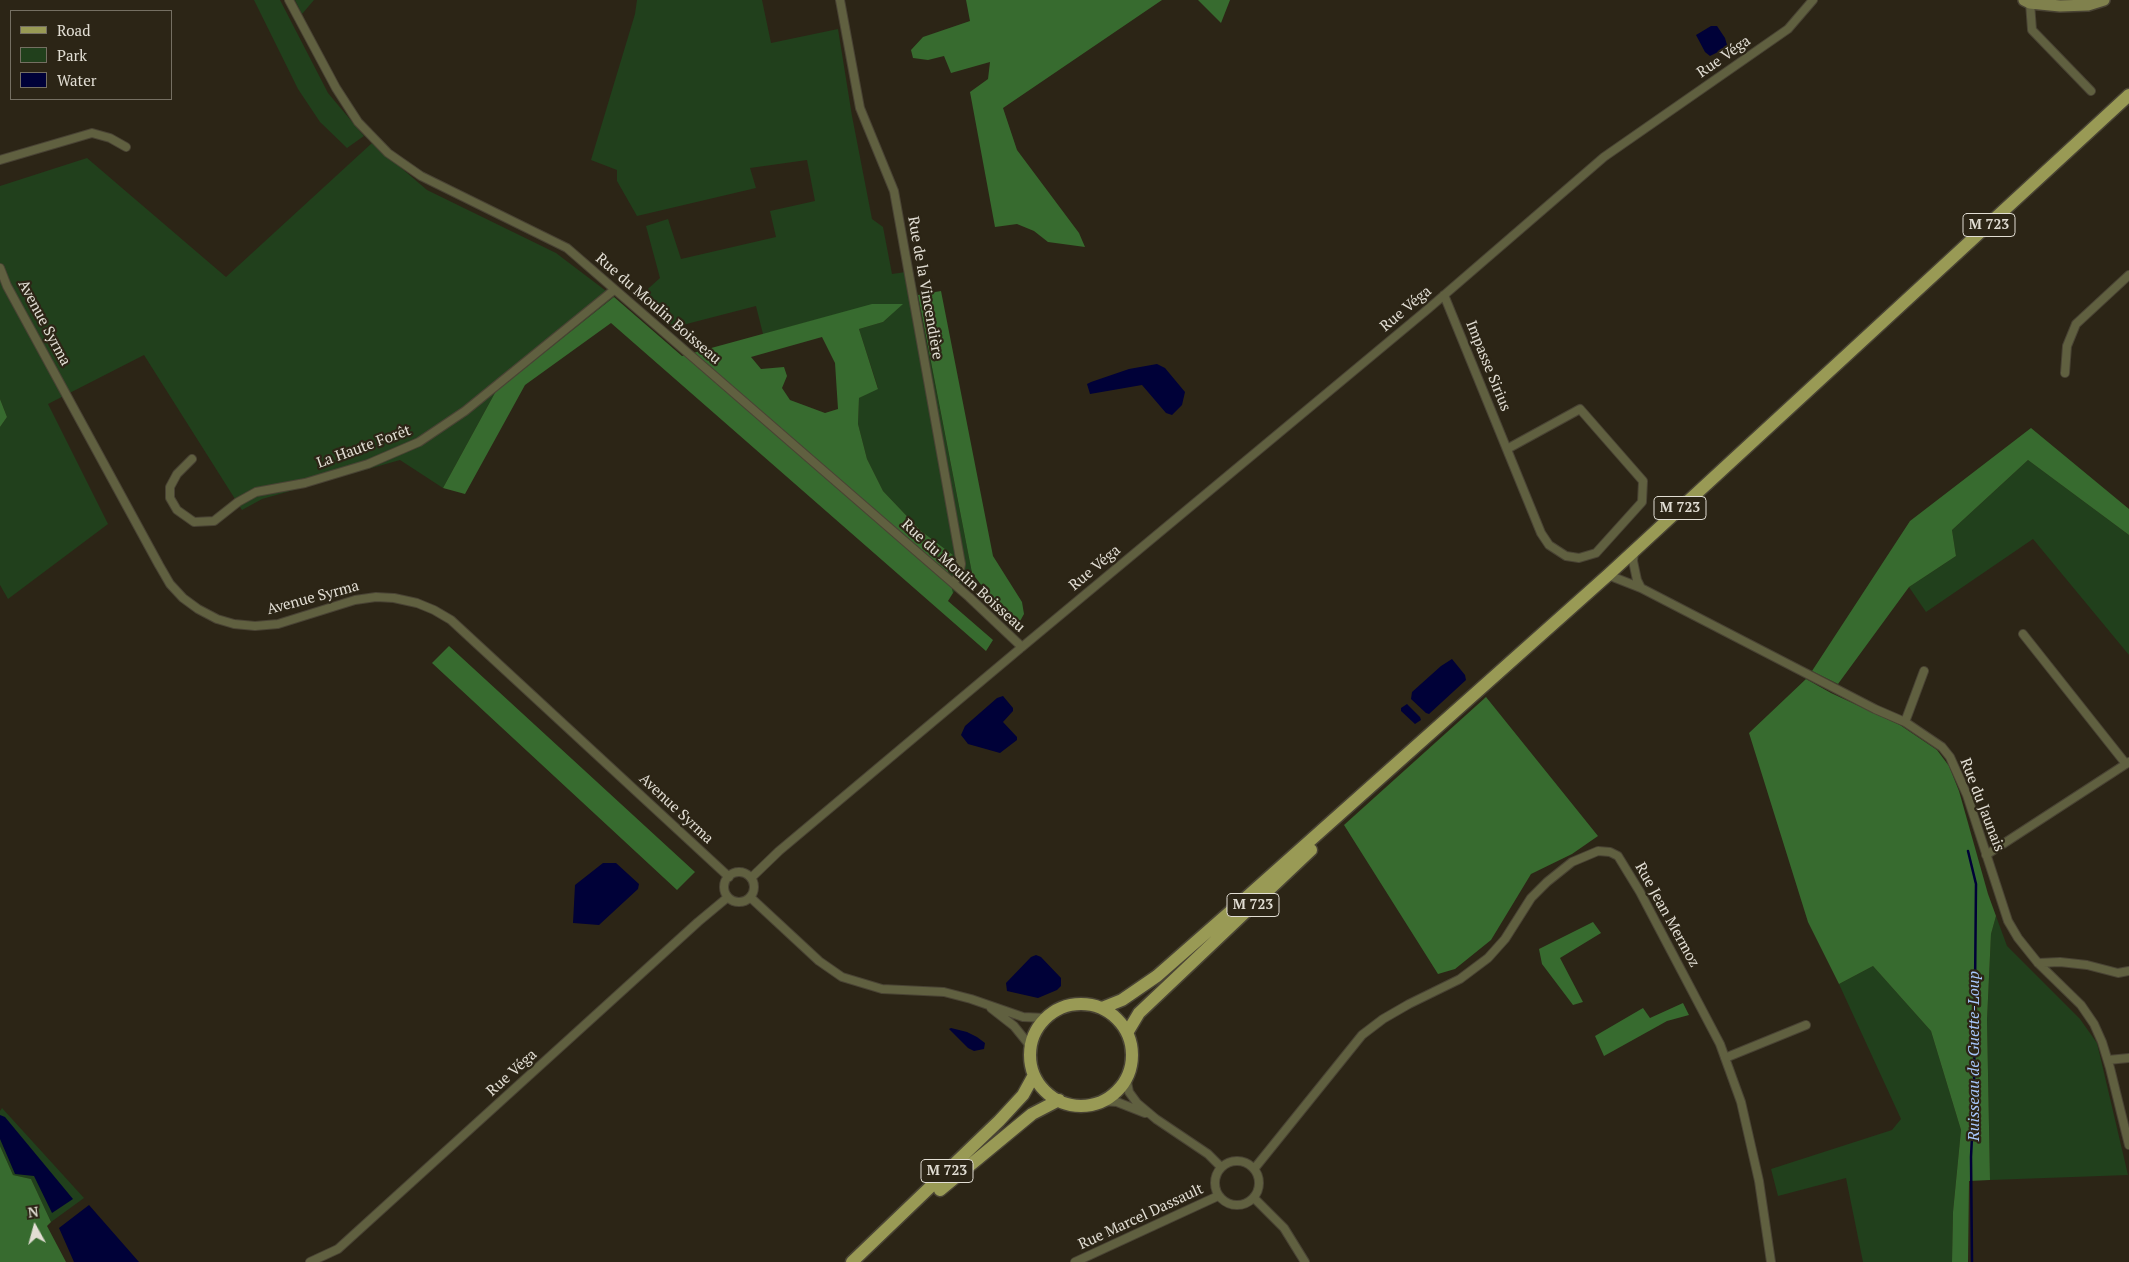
<!DOCTYPE html>
<meta charset="utf-8">
<style>
body{margin:0}
#map{position:relative;width:2129px;height:1262px;overflow:hidden;background:#2c2516;font-family:"PT Serif",serif}
canvas{display:block}
.legend{position:absolute;left:10px;top:10px;width:162px;height:90px;box-sizing:border-box;background:#2c2516;border:1px solid #756f62;margin:0;padding:6px 9px;list-style:none;font-size:15px;color:#e2ded4}
.legend li{display:flex;align-items:center;gap:10px;height:25px}
.legend b{width:25px;border:1px solid #756f62}
.north{position:absolute;left:10px;top:1202px;width:50px;height:50px;-webkit-text-stroke:4px #2c2516;paint-order:stroke;rotate:353deg;font-size:14px;font-weight:700;line-height:20px;text-align:center;color:#e2ded4}
.north::after{content:'';display:block;margin:auto;width:18px;height:22px;background:#e2ded4;clip-path:polygon(50% 0,100% 100%,50% 72%,0 100%)}
</style>
<div id="map">
<canvas width="2129" height="1262"></canvas>
<ul class="legend">
<li><b style="height:6px;background:#999a55"></b>Road</li>
<li><b style="height:14px;background:#21401c"></b>Park</li>
<li><b style="height:14px;background:#000138"></b>Water</li>
</ul>
<div class="north">N</div>
</div>
<script>
const ctx = document.querySelector('canvas').getContext('2d');
ctx.lineJoin = 'round';
function fill(path, color) {
  ctx.fillStyle = color;
  ctx.fill(path, 'evenodd');
}
function shape(rows) {
  const path = new Path2D();
  for (const r of rows) {
    if (r.length === 3) {
      path.moveTo(r[0] + r[2], r[1]);
      path.arc(r[0], r[1], r[2], 0, 2 * Math.PI);
      continue;
    }
    path.moveTo(r[0], r[1]);
    for (let i = 2; i < r.length; i += 2) path.lineTo(r[i], r[i + 1]);
  }
  return path;
}
function trace(path, color, width, dash) {
  ctx.strokeStyle = color;
  ctx.lineWidth = width;
  ctx.lineCap = dash ? 'butt' : 'round';
  ctx.setLineDash(dash || []);
  ctx.stroke(path);
}
function label(font, color, halo, rows, align = 'center') {
  ctx.font = font + ' "PT Serif",serif';
  ctx.lineWidth = 4.5;
  ctx.setLineDash([]);
  ctx.textBaseline = 'middle';
  ctx.strokeStyle = halo;
  ctx.fillStyle = color;
  for (const [text, x, y, turn = 0] of rows) {
    ctx.save();
    ctx.translate(x, y);
    ctx.rotate((+turn || 0) * Math.PI / 180);
    ctx.textAlign = isNaN(turn) ? turn : align;
    if (halo) ctx.strokeText(text, 0, 0);
    ctx.fillText(text, 0, 0);
    ctx.restore();
  }
}
const green = shape([
 [254,0,280,0,328,93,364,136,347,148,320,122,298,89],
 [295,0,314,0,302,14],
 [637,0,762,0,771,43,838,29,852,116,872,219,883,227,892,274,913,271,972,573,953,593,947,566,953,555,921,531,883,491,867,459,858,424,859,398,878,388,859,329,883,322,902,304,872,305,763,334,756,306,671,328,640,296,660,278,646,226,668,219,681,259,776,237,770,211,815,201,807,160,750,168,756,188,637,216,617,181,617,170,591,160,635,14],
 [372,143,427,190,556,253,614,297,496,391,443,488,400,460,262,499,242,510,144,355,48,404,108,524,8,599,0,585,0,427,7,417,0,399,0,186,87,158,226,277],
 [2028,460,2129,535,2129,655,2033,539,1926,612,1909,587,1956,556,1952,530],
 [1996,916,2007,946,2080,1019,2097,1043,2128,1175,1990,1180,1987,1020,1991,934],
 [1873,966,1931,1031,1961,1130,1953,1212,1952,1262,1863,1262,1846,1178,1778,1196,1771,1169,1892,1130,1901,1119,1839,984],
 [2,1108,84,1198,51,1222,31,1179,13,1175,0,1146,0,1111]
]);
const forest = shape([
 [966,0,1162,0,1003,108,1017,150,1079,233,1085,247,1048,242,1034,231,1017,224,995,227,970,92,988,79,990,62,951,73,944,56,928,60,913,58,911,50,923,37,970,21],
 [1198,0,1230,0,1221,23],
 [941,291,993,556,1022,602,1024,614,1019,623,1012,625,972,573,918,295],
 [614,297,682,356,872,304,903,304,883,322,859,329,878,389,859,398,858,424,867,459,883,491,921,531,953,555,947,566,953,593,948,601,993,640,986,651,611,323,525,385,465,494,443,488,496,391],
 [822,337,835,363,838,409,825,413,790,400,782,388,787,376,784,367,761,369,751,357],
 [0,399,7,417,0,427],
 [2031,428,2129,509,2129,535,2028,460,1952,530,1956,556,1909,587,1838,684,1812,671,1910,521],
 [449,646,695,872,677,890,432,663],
 [1806,679,1831,693,1900,725,1937,750,1949,766,1959,791,1988,894,1996,916,1991,934,1987,1020,1990,1180,1969,1181,1968,1262,1952,1262,1953,1212,1961,1130,1931,1031,1873,966,1839,984,1808,922,1749,733],
 [1486,697,1598,836,1572,854,1531,874,1491,940,1455,969,1438,974,1344,825],
 [1593,922,1601,933,1560,958,1583,1002,1573,1005,1542,964,1539,949],
 [1683,1003,1689,1015,1667,1021,1604,1056,1595,1036,1643,1008,1650,1018],
 [0,1146,13,1175,31,1179,51,1222,47,1226,66,1262,0,1262]
]);
const water = shape([
 [1711,26,1717,26,1725,38,1727,45,1726,48,1710,56,1705,52,1696,35],
 [1157,364,1165,368,1185,392,1182,405,1172,415,1166,413,1142,385,1090,394,1087,384,1091,382,1129,369],
 [1452,659,1465,675,1466,680,1429,714,1426,713,1411,699,1412,692,1441,666],
 [1003,696,1013,708,1013,711,1003,722,1017,737,1017,740,1000,753,968,744,961,735,965,726,997,698],
 [1407,704,1420,717,1421,720,1415,724,1401,711,1401,708],
 [603,863,616,863,639,884,638,889,599,925,573,923,575,885],
 [1036,955,1041,957,1061,978,1061,986,1057,990,1038,998,1007,991,1006,983,1031,957],
 [951,1028,967,1032,977,1037,985,1043,984,1049,974,1051,968,1048,949,1029],
 [0,1115,5,1117,73,1199,52,1213,34,1176,15,1174,0,1139],
 [89,1205,139,1262,74,1262,59,1228]
]);
const stream = shape([
 [1968,851,1976,884,1974,1095,1971,1157,1972,1262]
]);
const street = shape([
 [289,0,336,88,358,122,388,153,421,176,567,248,969,597,1022,647],
 [840,0,860,108,894,191,961,564,959,575,953,583],
 [2030,3,2032,30,2091,91],
 [0,160,92,133,110,138,126,147],
 [0,268,7,286,159,565,170,584,183,598,198,609,217,619,234,624,255,626,278,624,355,600,376,597,394,598,417,603,434,610,451,620,729,877],
 [1444,295,1541,533,1549,545,1566,556,1579,558,1596,553,1642,502,1643,481,1580,409,1507,449],
 [2065,373,2067,346,2076,324,2129,275],
 [192,459,177,474,170,487,170,498,177,510,194,522,214,521,238,502,256,492,305,483,368,464,419,442,465,411,614,290],
 [1634,552,1633,561,1637,580,1641,588],
 [1608,575,1641,588,1875,709,1905,722,1942,747,1950,757,1967,795,2008,921,2018,938,2038,963,2081,1005,2094,1024,2102,1042,2110,1068,2129,1145],
 [2023,634,2126,764],
 [1905,722,1924,671],
 [1986,855,2129,762],
 [739,887,15],
 [751,878,779,851,1022,647,1428,309,1604,157,1788,29,1813,0],
 [750,897,819,961,842,977,882,989,944,992,971,999,1023,1017,1046,1018],
 [2038,963,2060,962,2087,965,2118,973,2129,971],
 [991,1008,1014,1026,1031,1047],
 [1725,1058,1806,1025],
 [2108,1060,2129,1058],
 [1126,1077,1129,1092,1137,1103,1156,1119,1208,1154,1221,1167],
 [1101,1101,1117,1102,1145,1113],
 [1237,1183,22],
 [1254,1169,1362,1035,1383,1019,1409,1004,1460,979,1488,958,1505,939,1531,898,1547,882,1572,862,1598,851,1610,852,1618,856,1640,892,1720,1044,1741,1102,1759,1181,1771,1262],
 [1254,1198,1284,1228,1305,1262],
 [310,1262,338,1249,698,922,728,897],
 [1075,1262,1218,1196]
]);
const secondary = shape([
 [2024,0,2030,3,2060,6,2088,5,2104,0]
]);
const primary = shape([
 [1081,1055,51],
 [1102,1008,1122,1000,1157,976,1239,904,1608,575,2129,95],
 [1127,1033,1139,1013,1311,850],
 [940,1190,1032,1114,1059,1100],
 [852,1262,999,1121,1023,1095,1034,1075]
]);
const shields = [
 [1989,225,52],
 [1680,508,52],
 [1253,905,52],
 [947,1171,52]
];
const shieldNames = [
 ["M 723",1989,225],
 ["M 723",1680,508],
 ["M 723",1253,905],
 ["M 723",947,1171]
];
const streetNames = [
 ["Rue Véga",1724,57,-35],
 ["Rue de la Vincendière",925,288,80],
 ["Rue du Moulin Boisseau",658,309,41],
 ["Rue Véga",1406,309,-40],
 ["Avenue Syrma",44,323,62],
 ["Impasse Sirius",1488,366,68],
 ["La Haute Forêt",364,447,-20],
 ["Rue Véga",1095,568,-40],
 ["Rue du Moulin Boisseau",963,576,42],
 ["Avenue Syrma",313,598,-15],
 ["Rue du Jaunais",1982,805,69],
 ["Avenue Syrma",676,809,43],
 ["Rue Jean Mermoz",1667,915,61],
 ["Rue Véga",512,1073,-42],
 ["Rue Marcel Dassault",1141,1217,-25]
];
const waterNames = [
 ["Ruisseau de Guette-Loup",1974,1056,-90]
];
fill(green, '#21401c');
fill(forest, '#376b2f');
fill(water, '#000138');
trace(stream, '#000138', 2.5);
trace(street, '#494334', 10);
trace(secondary, '#494334', 14);
trace(primary, '#494334', 15);
trace(street, '#606040', 8);
trace(secondary, '#80814d', 11);
trace(primary, '#999a55', 12);
for (const [x, y, w] of shields) {
  const box = new Path2D();
  box.roundRect(x - w / 2, y - 11.5, w, 23, 4);
  ctx.fillStyle = '#2c2516';
  ctx.fill(box);
  trace(box, '#e2ded4', 1);
}
label('bold 14px', '#e2ded4', null, shieldNames);
label('15px', '#e2ded4', '#2c2516', streetNames);
label('italic 16px', '#a7c6fb', '#2c2516', waterNames);
</script>
